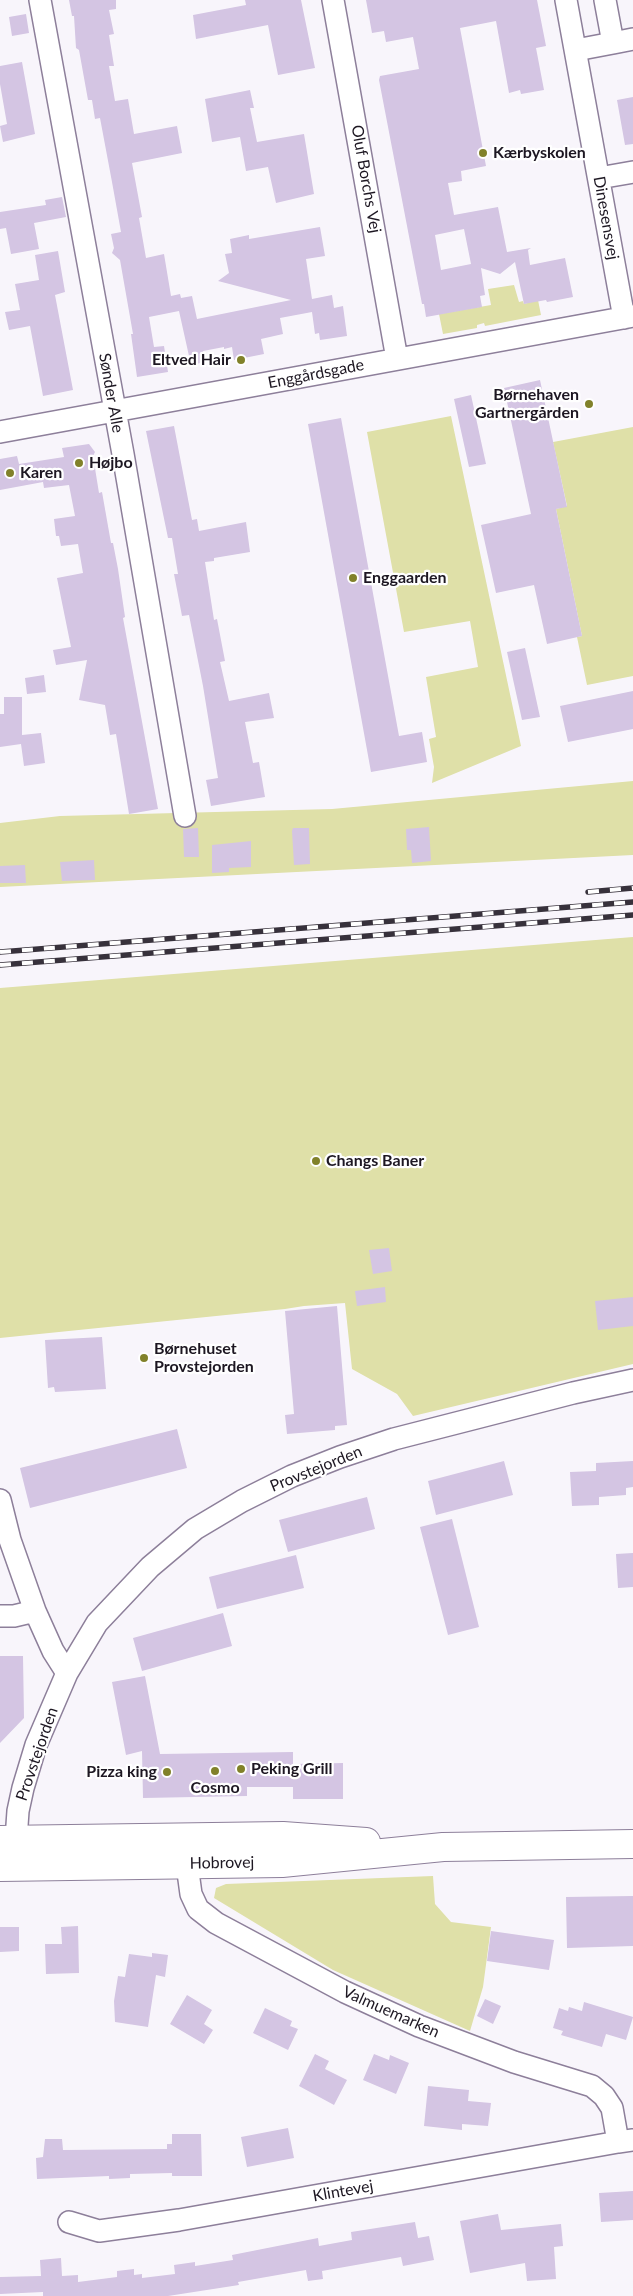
<!DOCTYPE html>
<meta charset="utf-8">
<style>
body{margin:0}
canvas{display:block;background:#f8f5fb}
</style>
<canvas width="633" height="2296"></canvas>
<script>
const ctx = document.querySelector('canvas').getContext('2d');
ctx.lineJoin = 'round';
function fill(path, color) {
  ctx.fillStyle = color;
  ctx.fill(path, 'evenodd');
}
function shape(rows) {
  const path = new Path2D();
  for (const r of rows) {
    path.moveTo(r[0], r[1]);
    for (let i = 2; i < r.length; i += 2) path.lineTo(r[i], r[i + 1]);
  }
  return path;
}
function trace(path, color, width, dash) {
  ctx.strokeStyle = color;
  ctx.lineWidth = width;
  ctx.lineCap = dash ? 'butt' : 'round';
  ctx.setLineDash(dash || []);
  ctx.stroke(path);
}
function label(font, color, halo, rows, align = 'center') {
  ctx.font = font + ' Lato,sans-serif';
  ctx.lineWidth = 4.5;
  ctx.setLineDash([]);
  ctx.textBaseline = 'middle';
  ctx.strokeStyle = halo;
  ctx.fillStyle = color;
  for (const [text, x, y, turn = 0] of rows) {
    ctx.save();
    ctx.translate(x, y);
    ctx.rotate((+turn || 0) * Math.PI / 180);
    ctx.textAlign = isNaN(turn) ? turn : align;
    if (halo) ctx.strokeText(text, 0, 0);
    ctx.fillText(text, 0, 0);
    ctx.restore();
  }
}
const green = shape([
 [514,285,519,302,523,301,524,304,538,300,541,315,485,326,484,323,477,325,477,328,443,334,439,314,491,305,488,289],
 [451,416,521,746,432,783,434,767,429,739,436,737,426,677,478,667,470,621,404,632,367,432],
 [633,427,633,676,587,685,577,637,582,636,556,509,567,506,553,442],
 [633,781,633,855,0,887,0,823,60,816,332,809],
 [633,937,633,1364,413,1416,397,1394,352,1369,345,1303,304,1306,285,1309,0,1338,0,988],
 [433,1876,435,1904,451,1922,491,1927,483,1987,470,2031,333,1970,214,1898,216,1888,226,1884]
]);
const building = shape([
 [69,0,116,0,116,9,109,10,114,34,109,35,114,66,109,66,115,101,128,99,134,134,177,126,182,153,132,163,142,217,139,218,146,258,164,254,171,296,180,294,181,298,192,296,197,319,291,300,218,281,229,273,225,254,232,253,230,239,249,235,249,239,320,227,325,256,306,259,312,299,332,295,334,308,343,306,347,336,320,340,319,333,315,334,312,312,280,318,283,334,261,339,264,354,234,360,232,347,224,349,224,347,203,351,205,362,191,365,179,311,149,317,154,347,164,346,168,372,137,377,131,334,133,334,120,260,112,253,114,248,111,234,121,232,112,182,100,118,95,119,92,100,88,100,79,50,76,48,74,16,72,16],
 [245,0,301,0,315,68,278,75,268,25,196,39,193,15,246,5],
 [366,0,537,0,546,46,536,48,544,90,521,94,520,90,509,93,496,21,460,28,486,166,461,171,462,181,448,183,454,215,498,207,507,252,531,248,528,250,530,265,565,258,573,297,547,302,546,300,524,304,515,262,500,274,481,268,485,295,480,296,482,307,426,317,424,304,422,304,379,80,380,76,419,69,413,37,386,42,384,31,372,33],
 [464,229,471,264,441,270,435,235],
 [26,14,29,33,12,36,9,17],
 [22,62,35,134,3,142,0,126,7,124,0,84,0,66],
 [250,90,254,108,250,108,257,142,304,134,314,194,276,203,268,167,246,171,240,137,212,142,205,99],
 [633,97,633,144,625,145,617,100],
 [62,197,66,217,34,223,39,249,11,254,6,228,0,229,0,212,46,205,45,200],
 [58,251,65,292,55,295,73,390,43,396,30,326,9,330,5,312,20,310,15,284,39,280,35,255],
 [540,380,567,507,556,509,582,636,547,644,534,585,496,593,481,525,531,514,504,388],
 [471,395,486,464,469,467,454,399],
 [341,418,399,736,422,732,427,762,371,772,308,424],
 [174,426,192,520,197,519,199,531,246,522,250,552,214,558,214,561,205,562,214,620,217,619,225,661,220,662,229,701,269,693,274,718,245,722,253,763,259,762,265,797,211,806,206,780,218,778,203,686,189,615,182,616,174,574,178,574,172,538,168,538,146,431],
 [89,444,95,452,93,456,99,493,102,492,111,543,113,543,118,569,125,617,123,618,158,809,129,814,116,734,110,735,105,705,79,700,87,660,56,665,53,650,71,647,57,578,83,573,78,544,61,546,59,536,56,536,54,519,75,516,69,485,44,488,43,482,0,490,0,459,17,456,19,464,64,457,62,448],
 [525,648,540,717,522,720,507,652],
 [44,675,46,692,27,694,25,678],
 [633,691,633,729,568,742,560,706],
 [4,697,22,697,22,735,41,733,45,763,24,766,21,744,0,747,0,714,4,714],
 [429,827,431,861,412,863,411,850,407,850,406,829],
 [198,828,199,857,184,857,183,829],
 [293,828,309,828,310,864,294,865,292,831],
 [251,841,251,867,229,868,229,872,212,873,212,845],
 [94,860,95,880,62,881,60,862],
 [25,865,26,883,0,883,0,866],
 [389,1248,392,1271,373,1274,369,1250],
 [385,1287,386,1302,357,1306,355,1291],
 [633,1297,633,1326,598,1330,595,1301],
 [337,1306,347,1425,335,1426,335,1430,287,1434,285,1415,294,1414,285,1311],
 [102,1337,106,1389,55,1392,54,1387,48,1388,45,1340],
 [177,1429,187,1468,30,1508,20,1468],
 [504,1461,513,1495,436,1515,428,1481],
 [633,1461,633,1487,626,1488,626,1495,599,1497,599,1505,572,1506,570,1472,596,1471,596,1463],
 [367,1497,375,1529,288,1552,279,1520],
 [452,1519,479,1627,448,1635,420,1527],
 [633,1553,633,1587,618,1588,616,1554],
 [296,1555,304,1588,217,1609,209,1577],
 [223,1613,232,1646,142,1671,133,1638],
 [0,1656,23,1656,24,1718,0,1743],
 [145,1676,160,1754,293,1752,293,1764,343,1763,343,1799,293,1799,293,1787,247,1787,247,1796,143,1798,142,1751,126,1755,112,1682],
 [633,1896,633,1946,567,1948,566,1897],
 [78,1926,79,1973,46,1974,45,1944,62,1944,61,1927],
 [0,1927,19,1927,19,1951,0,1952],
 [491,1931,554,1940,549,1970,487,1961],
 [152,1953,168,1955,165,1977,156,1975,148,2027,115,2022,114,2001,118,1976,125,1977,129,1954,152,1957],
 [187,1995,212,2010,204,2024,213,2030,204,2044,170,2024],
 [485,1999,501,2006,493,2024,477,2016],
 [584,2002,633,2017,626,2040,606,2034,602,2047,561,2035,563,2031,553,2028,559,2008,568,2011,569,2007,582,2011],
 [265,2008,292,2021,290,2026,298,2029,288,2050,253,2033],
 [315,2054,329,2061,325,2069,347,2080,334,2105,299,2086],
 [374,2054,389,2060,390,2055,409,2063,396,2094,363,2080],
 [428,2086,469,2090,468,2101,491,2103,488,2126,462,2124,462,2130,424,2126],
 [288,2128,294,2158,247,2167,241,2137],
 [172,2134,201,2134,202,2176,172,2176,172,2173,130,2174,130,2178,109,2179,109,2176,37,2179,36,2158,43,2157,45,2139,62,2139,63,2150,167,2149,167,2144,172,2144],
 [633,2191,633,2220,601,2222,599,2193],
 [498,2214,501,2230,561,2224,563,2246,554,2247,556,2279,527,2281,525,2263,470,2273,460,2221],
 [415,2222,418,2238,429,2236,434,2260,403,2266,401,2257,322,2271,323,2279,308,2281,306,2270,238,2282,239,2285,168,2296,43,2296,43,2292,0,2294,0,2277,41,2276,40,2260,61,2258,62,2276,78,2275,78,2282,117,2277,117,2271,134,2269,134,2275,142,2274,142,2278,175,2274,174,2265,195,2262,195,2266,233,2260,232,2255,318,2238,319,2246,352,2240,351,2232]
]);
const minor = shape([
 [40,0,123,454,185,816],
 [333,0,397,359],
 [566,0,624,318],
 [605,0,613,43,633,39],
 [576,50,613,43],
 [599,178,633,172],
 [0,432,633,316],
 [0,1500,10,1540,35,1611,53,1651,67,1673],
 [0,1616,14,1616,35,1611],
 [185,1850,191,1894,198,1909,216,1923,345,1992,419,2026,514,2062,592,2086,604,2096,612,2108,618,2142,633,2140],
 [15,1854,18,1811,23,1788,36,1745,67,1673,97,1623,150,1567,195,1529,242,1501,292,1476,340,1457,394,1439,476,1418,573,1393,633,1380],
 [69,2222,99,2231,179,2220,618,2142]
]);
const secondary = shape([
 [0,1840,283,1836,366,1842],
 [0,1867,282,1863,443,1847,633,1844]
]);
const rail = shape([
 [588,892,633,888],
 [0,952,633,902],
 [0,965,633,915]
]);
const markers = [
 [483,153,5,"#81812a"],
 [241,360,5,"#81812a"],
 [589,404,5,"#81812a"],
 [79,463,5,"#81812a"],
 [10,473,5,"#81812a"],
 [353,578,5,"#81812a"],
 [316,1161,5,"#81812a"],
 [144,1358,5,"#81812a"],
 [241,1769,5,"#81812a"],
 [215,1771,5,"#81812a"],
 [167,1772,5,"#81812a"]
];
const poiNames = [
 ["Kærbyskolen",493,153],
 ["Eltved Hair",231,360,"right"],
 ["Børnehaven",579,395,"right"],
 ["Gartnergården",579,413,"right"],
 ["Højbo",89,463],
 ["Karen",20,473],
 ["Enggaarden",363,578],
 ["Changs Baner",326,1161],
 ["Børnehuset",154,1349],
 ["Provstejorden",154,1367],
 ["Peking Grill",251,1769],
 ["Pizza king",157,1772,"right"],
 ["Cosmo",215,1788,"center"]
];
const streetNames = [
 ["Oluf Borchs Vej",366,179,80],
 ["Dinesensvej",606,218,80],
 ["Enggårdsgade",316,374,-11],
 ["Sønder Alle",111,393,80],
 ["Provstejorden",316,1469,-22],
 ["Provstejorden",37,1754,-71],
 ["Hobrovej",222,1863,-1],
 ["Valmuemarken",391,2012,24],
 ["Klintevej",343,2191,-10]
];
fill(green, '#dfe0a8');
fill(building, '#d4c5e3');
trace(minor, '#8d7f9a', 24);
trace(secondary, '#8d7f9a', 30);
trace(minor, '#fff', 21);
trace(secondary, '#fff', 28);
trace(rail, '#37313b', 5.5);
trace(rail, '#fff', 4, [11]);
for (const [x, y, r, color] of markers) {
  const dot = new Path2D();
  dot.arc(x, y, r, 0, 2 * Math.PI);
  ctx.fillStyle = color;
  ctx.fill(dot);
  trace(dot, '#fff', 2);
}
label('bold 16px', '#1d1722', '#fff', poiNames, 'left');
label('16px', '#1d1722', '#fff', streetNames);
</script>
